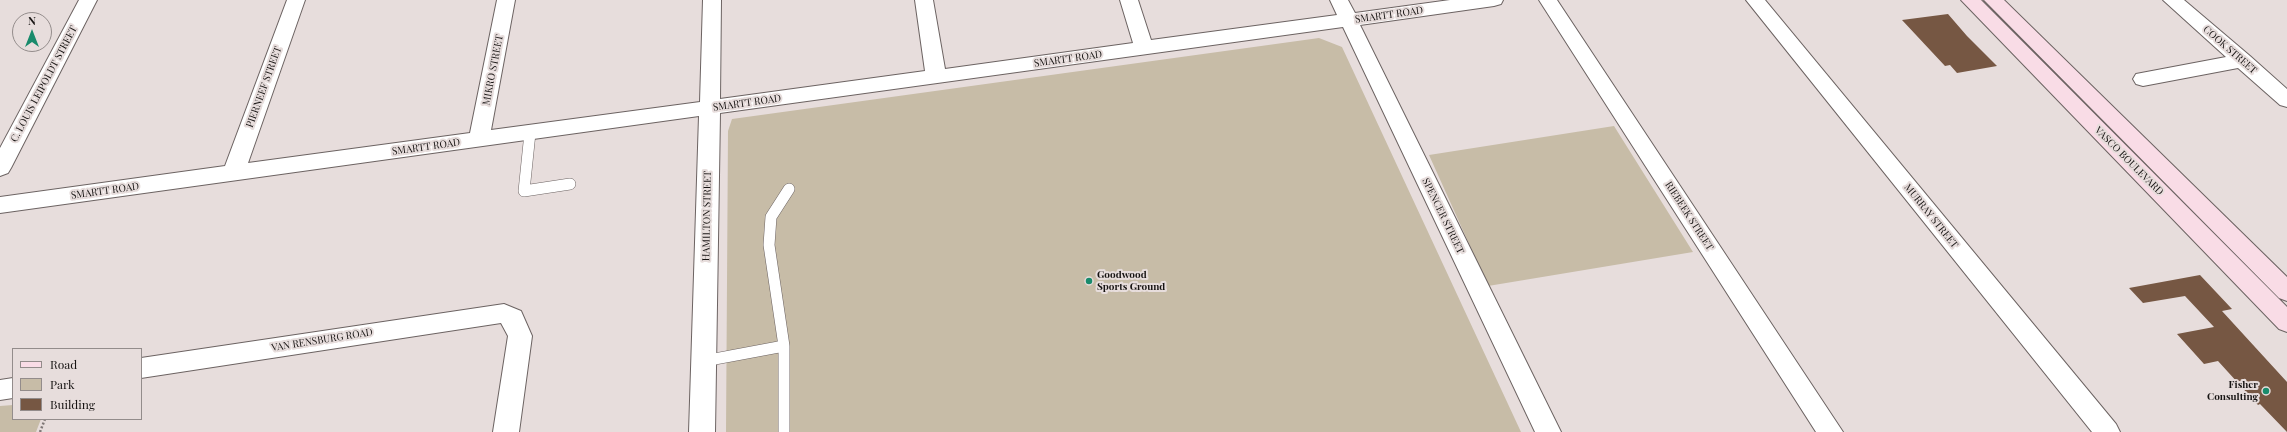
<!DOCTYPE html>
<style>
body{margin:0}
#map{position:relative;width:2287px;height:432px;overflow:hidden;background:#e7dddc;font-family:"Playfair Display",serif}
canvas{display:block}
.legend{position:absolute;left:12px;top:348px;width:130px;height:72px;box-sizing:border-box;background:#e7dddc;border:1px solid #938c8b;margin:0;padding:5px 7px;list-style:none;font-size:12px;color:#161312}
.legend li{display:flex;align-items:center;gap:8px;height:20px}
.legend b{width:20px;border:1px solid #938c8b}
.north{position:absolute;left:12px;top:12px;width:40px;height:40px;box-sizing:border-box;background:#e7dddc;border:1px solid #938c8b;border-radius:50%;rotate:0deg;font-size:11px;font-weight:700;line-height:16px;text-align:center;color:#161312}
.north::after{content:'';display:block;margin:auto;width:14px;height:18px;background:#198b6c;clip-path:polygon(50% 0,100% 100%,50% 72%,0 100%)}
</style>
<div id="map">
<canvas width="2287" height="432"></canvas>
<ul class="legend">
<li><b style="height:5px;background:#f9dce6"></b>Road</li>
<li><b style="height:11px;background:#c7bca7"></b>Park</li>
<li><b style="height:11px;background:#765743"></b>Building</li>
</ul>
<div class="north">N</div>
</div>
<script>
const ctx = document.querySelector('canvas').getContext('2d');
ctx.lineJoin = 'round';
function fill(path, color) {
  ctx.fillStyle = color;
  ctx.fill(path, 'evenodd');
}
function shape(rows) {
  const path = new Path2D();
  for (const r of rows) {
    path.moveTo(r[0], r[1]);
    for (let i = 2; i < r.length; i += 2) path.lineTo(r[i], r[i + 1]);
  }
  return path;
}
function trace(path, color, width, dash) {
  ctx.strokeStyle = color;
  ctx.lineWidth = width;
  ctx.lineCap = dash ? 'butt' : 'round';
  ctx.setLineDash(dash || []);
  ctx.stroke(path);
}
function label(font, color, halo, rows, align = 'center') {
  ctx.font = font + ' "Playfair Display",serif';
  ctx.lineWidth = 4;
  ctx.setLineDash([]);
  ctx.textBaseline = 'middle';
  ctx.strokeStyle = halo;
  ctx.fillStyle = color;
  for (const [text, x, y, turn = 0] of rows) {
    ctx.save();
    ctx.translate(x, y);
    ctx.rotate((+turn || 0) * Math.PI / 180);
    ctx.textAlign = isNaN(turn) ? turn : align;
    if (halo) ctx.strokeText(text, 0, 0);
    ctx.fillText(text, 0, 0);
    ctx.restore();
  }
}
const green = shape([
 [1319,38,1342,47,1521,432,726,432,728,131,732,119],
 [1614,126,1693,252,1488,286,1429,155],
 [13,405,13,419,41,419,36,432,0,432,0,406]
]);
const building = shape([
 [1948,14,1967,36,1997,66,1957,73,1950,65,1945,66,1902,20],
 [2200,275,2232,309,2222,311,2287,382,2287,432,2260,404,2258,405,2218,361,2204,364,2177,334,2214,327,2185,296,2143,303,2129,288]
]);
const path = shape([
 [40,432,45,419]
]);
const lane = shape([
 [530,133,524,191,570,184],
 [784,346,784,432],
 [704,361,784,346,769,245,771,217,789,189]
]);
const street = shape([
 [79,0,97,0,11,168,8,173,0,176,0,148,79,0],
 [287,0,305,0,248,163,470,133,497,0,515,0,491,130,700,102,703,0,721,0,720,99,925,71,915,0,933,0,945,69,1133,43,1120,0,1138,0,1151,40,1337,15,1330,0,1348,0,1355,13,1450,0,1503,0,1501,4,1494,6,1360,25,1561,432,1535,432,1343,27,720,113,715,432,689,432,699,116,0,213,0,197,225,166,287,0],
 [1539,0,1557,0,1843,432,1816,432,1539,0],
 [1746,0,1765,0,2116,424,2120,432,2092,432,1746,0],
 [2163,0,2184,0,2250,56,2287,89,2287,107,2280,105,2238,68,2143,86,2136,84,2133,79,2136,74,2226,57,2163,0],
 [504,304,521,311,532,336,519,432,493,432,508,336,501,323,141,378,141,358,504,304],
 [13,378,13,398,0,400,0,380,13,378]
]);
const secondary = shape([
 [1961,0,1981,0,2287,307,2287,332,2279,329,1961,0],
 [1984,0,2004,0,2287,277,2287,301,2279,298,1984,0]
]);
const markers = [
 [1089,281,4,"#198b6c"],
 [2266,391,4,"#198b6c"]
];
const streetNames = [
 ["SMARTT ROAD",1389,15,-8],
 ["COOK STREET",2230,50,41],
 ["SMARTT ROAD",1068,59,-8],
 ["MIKRO STREET",493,70,-79],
 ["C. LOUIS LEIPOLDT STREET",44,84,-62],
 ["PIERNEEF STREET",264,87,-70],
 ["SMARTT ROAD",747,103,-8],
 ["SMARTT ROAD",426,147,-8],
 ["VASCO BOULEVARD",2129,161,45],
 ["SMARTT ROAD",105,191,-8],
 ["HAMILTON STREET",707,216,-89],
 ["SPENCER STREET",1443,216,64],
 ["RIEBEEK STREET",1689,216,57],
 ["MURRAY STREET",1931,216,51],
 ["VAN RENSBURG ROAD",322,340,-9]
];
const poiNames = [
 ["Goodwood",1097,275],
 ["Sports Ground",1097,287],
 ["Fisher",2258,385,"right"],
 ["Consulting",2258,397,"right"]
];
fill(green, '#c7bca7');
fill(building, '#765743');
trace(lane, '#6c6362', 12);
trace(street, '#6c6362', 2);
trace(secondary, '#6c6362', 2);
trace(path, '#7e7776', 2.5, [2, 2]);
trace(lane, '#fff', 11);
fill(street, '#fff');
fill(secondary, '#f9dce6');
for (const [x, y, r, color] of markers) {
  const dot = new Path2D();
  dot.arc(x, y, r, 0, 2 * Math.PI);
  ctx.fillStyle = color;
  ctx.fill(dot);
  trace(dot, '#e7dddc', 1.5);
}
label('10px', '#161312', '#e7dddc', streetNames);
label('bold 10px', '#161312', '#e7dddc', poiNames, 'left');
</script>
